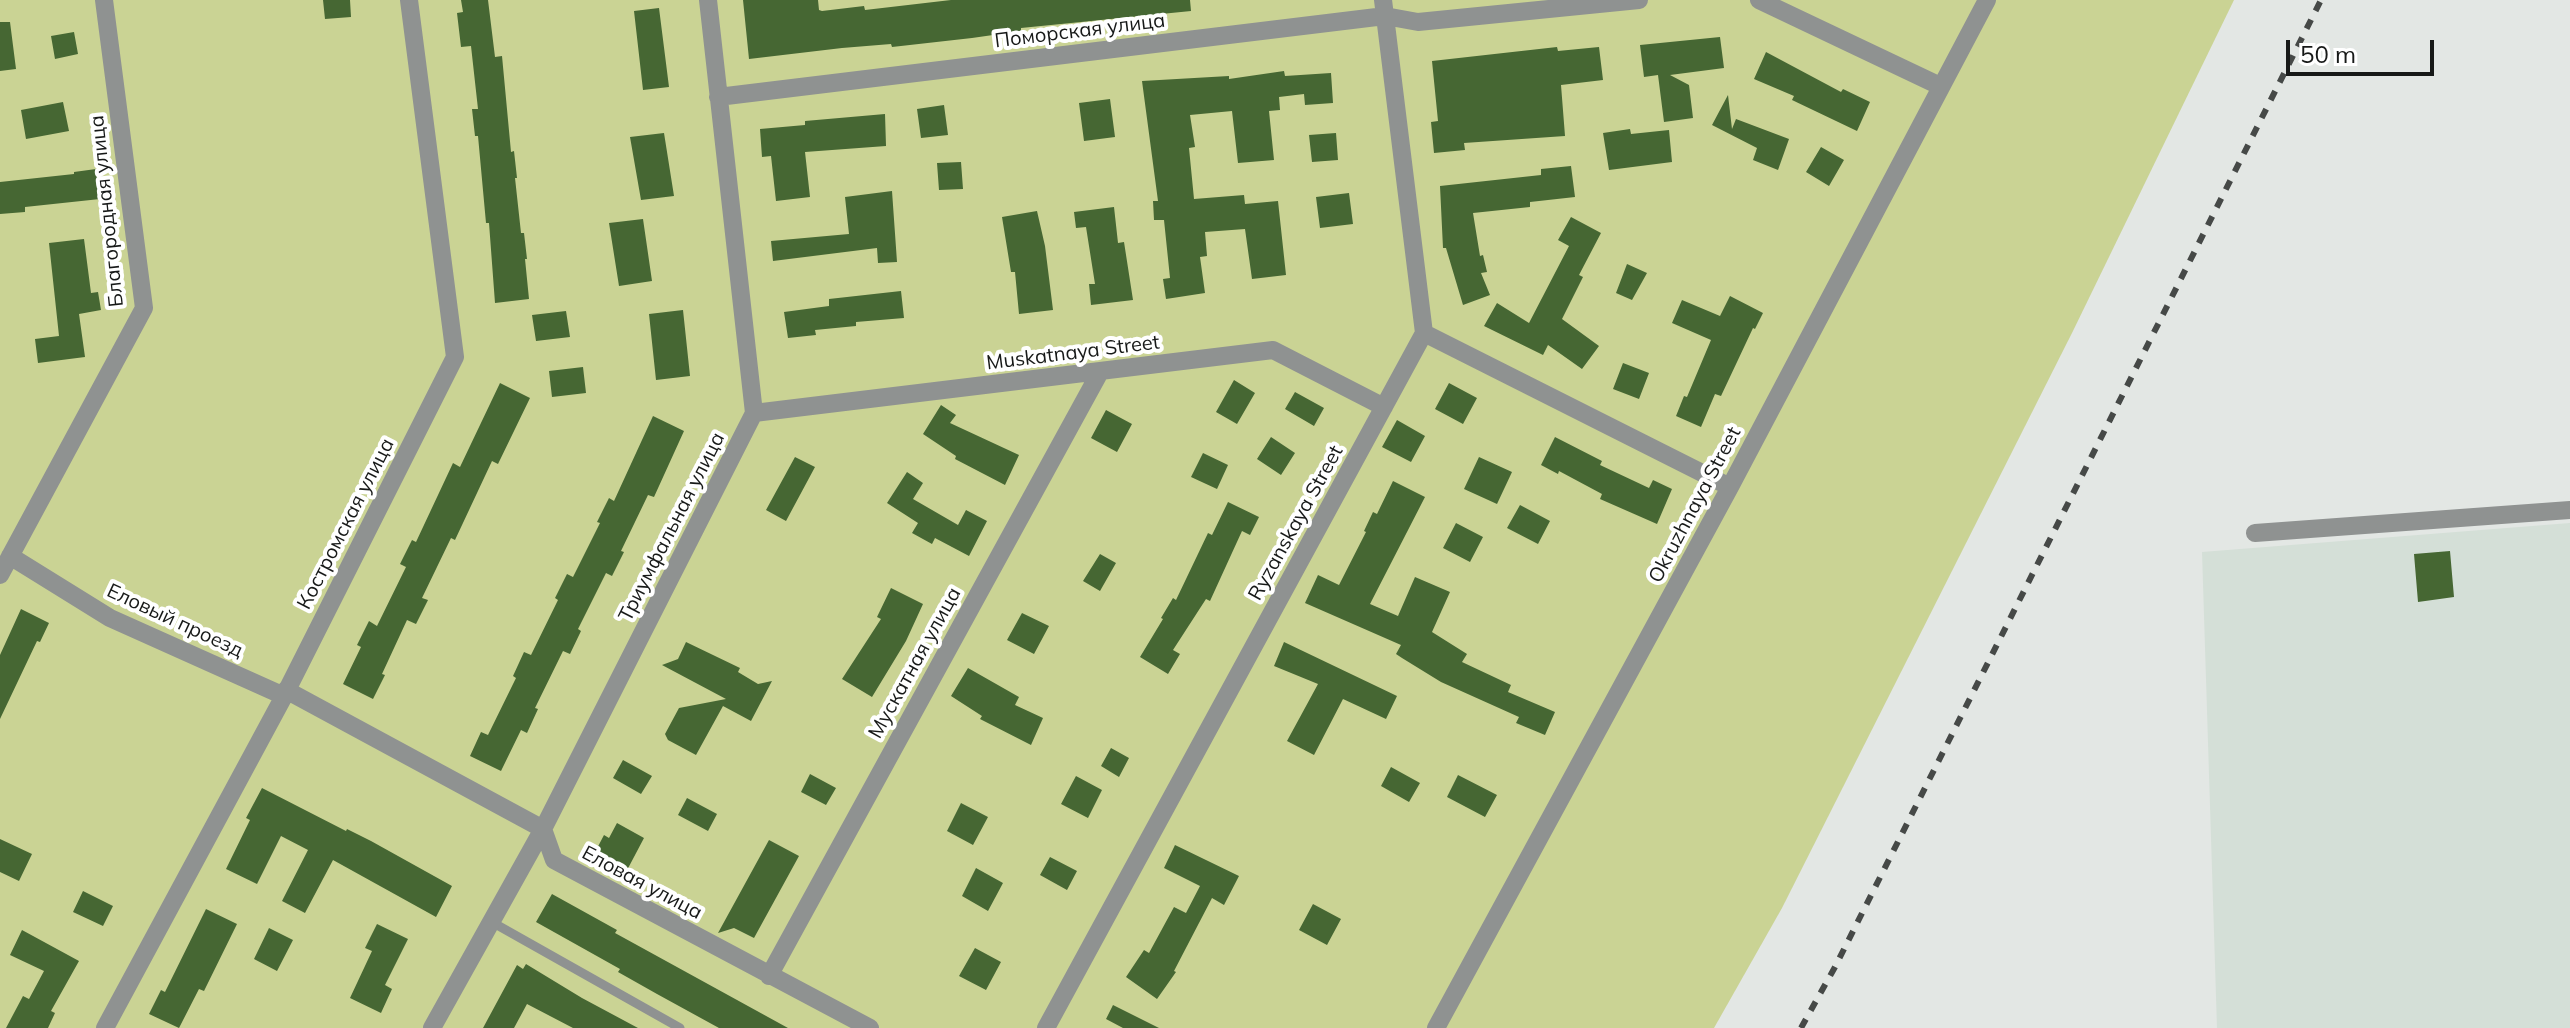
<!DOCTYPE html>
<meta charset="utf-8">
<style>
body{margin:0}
#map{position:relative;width:2570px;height:1028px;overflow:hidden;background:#e3e7e4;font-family:Mulish,sans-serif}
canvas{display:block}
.scale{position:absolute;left:2286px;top:40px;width:148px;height:36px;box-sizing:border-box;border:4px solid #171918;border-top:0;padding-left:10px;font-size:24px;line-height:28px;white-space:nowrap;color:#171918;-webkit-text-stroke:6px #fff;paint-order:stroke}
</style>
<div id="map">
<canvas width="2570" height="1028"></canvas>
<div class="scale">50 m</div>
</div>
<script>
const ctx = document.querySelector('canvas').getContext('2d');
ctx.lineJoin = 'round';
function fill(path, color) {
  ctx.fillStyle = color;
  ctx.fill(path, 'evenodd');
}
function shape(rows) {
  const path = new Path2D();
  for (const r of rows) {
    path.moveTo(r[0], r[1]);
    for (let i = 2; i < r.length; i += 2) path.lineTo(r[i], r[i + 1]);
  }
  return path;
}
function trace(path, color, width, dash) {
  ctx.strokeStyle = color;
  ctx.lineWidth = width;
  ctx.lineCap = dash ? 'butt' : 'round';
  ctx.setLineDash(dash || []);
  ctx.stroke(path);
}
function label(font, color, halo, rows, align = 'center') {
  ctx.font = font + ' Mulish,sans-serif';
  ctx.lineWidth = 8;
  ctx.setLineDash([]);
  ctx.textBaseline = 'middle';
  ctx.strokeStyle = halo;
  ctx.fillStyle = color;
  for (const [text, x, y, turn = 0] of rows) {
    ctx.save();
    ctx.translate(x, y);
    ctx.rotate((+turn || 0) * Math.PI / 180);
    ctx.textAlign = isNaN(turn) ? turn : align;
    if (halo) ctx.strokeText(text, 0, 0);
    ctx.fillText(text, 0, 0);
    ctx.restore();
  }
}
const built = shape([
 [2570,523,2570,1028,2217,1028,2202,552]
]);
const green = shape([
 [0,0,2234,0,2072,333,1782,908,1714,1028,0,1028]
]);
const building = shape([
 [323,0,350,0,351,17,325,19],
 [461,0,488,0,495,57,502,56,511,152,514,151,517,178,515,178,521,233,524,233,527,259,525,259,529,299,495,303,489,223,486,223,478,136,475,136,472,109,478,109,471,46,461,47,457,13,463,12],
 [743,0,818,0,819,10,822,11,864,6,865,10,951,0,1190,0,1191,11,1021,28,1021,31,972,38,892,47,891,44,842,48,749,59],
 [659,8,669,87,643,90,634,11],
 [0,22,10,22,16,69,0,71],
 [74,32,78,54,55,59,51,36],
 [1720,37,1724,68,1670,75,1689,85,1693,118,1664,122,1658,75,1644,77,1640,45],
 [1557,47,1558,51,1599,47,1603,80,1561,85,1565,136,1464,143,1465,150,1434,153,1431,122,1438,121,1432,61],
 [1766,52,1841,92,1843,89,1870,102,1857,131,1792,100,1794,96,1754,79],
 [1284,71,1285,76,1331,73,1333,103,1305,105,1304,94,1279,97,1280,110,1269,111,1274,160,1238,163,1232,111,1190,115,1195,147,1189,148,1194,199,1244,195,1245,204,1278,201,1286,275,1252,279,1245,229,1205,232,1207,256,1200,257,1205,293,1166,299,1163,279,1170,278,1164,220,1154,220,1153,201,1158,201,1142,81,1229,76,1229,79],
 [1728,95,1732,129,1736,119,1789,139,1778,170,1753,160,1757,148,1712,125],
 [1110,99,1115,137,1084,141,1079,103],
 [63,102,69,131,26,139,21,110],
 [944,105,948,135,921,138,917,109],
 [885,114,886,146,805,152,810,197,776,201,771,156,762,157,760,129,805,125,805,121],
 [1630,129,1631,134,1669,130,1672,162,1609,170,1603,133],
 [664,133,674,196,641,200,630,137],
 [1336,133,1338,160,1312,162,1309,135],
 [1821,147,1844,160,1829,186,1806,172],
 [961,162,963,189,939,190,937,163],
 [1571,166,1575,197,1530,202,1530,207,1473,213,1480,256,1483,255,1487,272,1481,273,1490,295,1463,305,1446,248,1443,248,1440,186,1541,175,1541,169],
 [96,169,100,199,25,207,25,212,0,214,0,182,74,174,74,172],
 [892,191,897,262,878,263,877,248,773,261,771,241,849,234,845,197],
 [1349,193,1353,224,1320,228,1316,197],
 [1114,207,1118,243,1124,242,1133,300,1091,305,1089,284,1095,284,1086,227,1076,228,1074,212],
 [1037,211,1045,246,1053,310,1019,314,1015,272,1011,272,1002,217],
 [1571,217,1601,233,1579,275,1583,277,1562,319,1599,346,1582,369,1548,345,1543,355,1484,326,1497,303,1529,323,1569,246,1558,240],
 [643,219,652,281,619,286,609,223],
 [84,239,91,293,98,292,101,310,79,314,85,357,38,363,35,339,59,336,49,243],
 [1627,264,1647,273,1632,300,1616,293],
 [901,291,904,318,856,322,856,326,815,330,816,335,788,338,784,312,829,306,829,299],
 [1730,296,1763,313,1755,329,1753,328,1721,396,1715,394,1701,427,1676,416,1684,396,1687,397,1711,340,1672,323,1682,300,1720,316],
 [683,310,690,376,656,380,649,314],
 [566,311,570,337,536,341,532,315],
 [1623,363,1649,373,1639,399,1613,389],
 [583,367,586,393,552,397,549,371],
 [1234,380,1255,393,1237,424,1216,412],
 [500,383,530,398,498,464,492,461,455,540,451,538,422,598,428,600,416,624,407,620,382,674,385,675,373,699,343,684,361,647,357,645,369,621,377,626,406,567,400,564,412,540,416,542,453,463,460,467],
 [1449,383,1477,398,1463,424,1435,409],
 [1295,392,1324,408,1314,426,1285,409],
 [941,405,956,415,950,423,1019,455,1005,485,955,459,956,456,923,434],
 [1106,410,1132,424,1117,452,1091,438],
 [653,416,684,431,654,497,648,495,621,551,624,552,612,576,606,573,578,629,581,631,570,654,563,651,535,708,538,709,527,733,521,730,501,771,470,756,481,732,488,735,516,678,513,676,524,652,531,655,558,600,555,598,567,574,573,577,600,523,597,522,609,498,614,501],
 [1397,420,1425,436,1411,462,1382,447],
 [1271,437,1295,453,1281,475,1257,459],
 [1555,437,1602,461,1600,465,1649,488,1653,480,1672,489,1657,524,1600,499,1602,494,1559,471,1558,474,1541,465],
 [1203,453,1228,465,1217,489,1191,477],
 [795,457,815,467,786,521,766,510],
 [1479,457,1512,472,1497,504,1464,489],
 [907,472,923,483,913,499,958,525,966,510,987,521,969,556,935,538,932,544,912,533,918,523,887,503],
 [1393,481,1425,497,1370,604,1398,616,1415,577,1450,592,1432,632,1467,654,1462,662,1511,685,1508,692,1555,712,1545,735,1516,723,1519,717,1441,682,1402,658,1396,654,1401,645,1305,603,1318,575,1339,585,1366,532,1364,531,1373,512,1377,514],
 [1228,502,1259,517,1250,535,1242,531,1210,601,1206,599,1173,650,1180,654,1168,674,1140,657,1163,619,1161,618,1173,598,1176,600,1208,533,1212,535],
 [1520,505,1550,521,1538,544,1507,528],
 [1456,523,1483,537,1470,562,1443,548],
 [2450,551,2454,597,2418,602,2414,554],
 [1100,554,1116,563,1100,591,1083,581],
 [891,588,923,604,906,641,872,697,842,679,881,619,877,617],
 [21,609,49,623,40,642,37,641,0,719,0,655],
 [1022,613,1049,626,1034,654,1007,640],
 [686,642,740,668,738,672,758,684,772,681,751,721,723,706,696,755,668,740,665,734,679,708,726,699,662,665,678,659],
 [1284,642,1397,696,1386,719,1343,699,1314,755,1287,741,1318,684,1274,666],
 [968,668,1019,697,1015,705,1043,718,1031,745,980,719,982,716,951,696],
 [1111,748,1129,758,1119,777,1101,766],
 [623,760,652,776,641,794,613,778],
 [1391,767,1420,783,1409,802,1381,786],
 [810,774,836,788,826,805,801,792],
 [1458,775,1497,795,1485,817,1447,797],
 [1076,776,1102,790,1088,818,1061,804],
 [262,788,346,831,347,829,371,841,452,886,436,917,333,860,305,913,282,901,308,850,281,836,257,884,226,869,250,820,246,818],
 [687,798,717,814,708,831,678,815],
 [961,803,988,817,973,845,947,831],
 [617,823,644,838,625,874,593,856,604,835,609,838],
 [0,839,32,854,19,881,0,872],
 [769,840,799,856,754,938,734,928,718,933],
 [1175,845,1239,876,1224,905,1212,898,1174,971,1176,972,1157,999,1126,977,1144,950,1149,953,1174,907,1186,913,1200,886,1164,868],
 [1050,857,1077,871,1067,890,1040,875],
 [976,868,1003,883,988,911,962,896],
 [83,891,113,906,103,926,73,912],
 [552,894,617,930,615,933,788,1028,719,1028,657,994,618,972,620,969,536,922],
 [1313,904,1341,919,1327,945,1299,930],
 [206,909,237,924,204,991,199,989,179,1028,149,1014,161,990,165,992],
 [377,924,408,939,385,985,392,989,381,1013,350,998,372,951,365,948],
 [269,928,293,940,277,971,254,959],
 [22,930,79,961,51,1011,55,1013,48,1028,6,1028,23,996,29,999,44,971,10,955],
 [975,948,1001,962,986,990,959,976],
 [526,964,582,998,638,1028,573,1028,527,1004,514,1028,483,1028,517,965,523,969],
 [1113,1005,1159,1028,1123,1028,1106,1019]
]);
const lane = shape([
 [490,921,680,1028]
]);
const street = shape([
 [1759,0,1940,86],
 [718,97,1385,16,1418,22,1639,0],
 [1424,333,1730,487],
 [754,413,1273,350,1384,407],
 [2255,533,2570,510],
 [10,556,110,618,284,696],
 [0,575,144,308,104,0],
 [286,690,543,829,554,860,870,1028],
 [769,976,1100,372],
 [105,1028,284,696,455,357,409,0],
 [432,1028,543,829,754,413,708,0],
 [1046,1028,1424,333,1383,0],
 [1436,1028,1730,487,1987,0]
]);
const rail = shape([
 [1801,1028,1835,967,2321,0]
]);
const streetNames = [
 ["Поморская улица",1080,31,-7],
 ["Благородная улица",107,211,-96],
 ["Muskatnaya Street",1073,353,-7],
 ["Okruzhnaya Street",1695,505,-62],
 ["Ryzanskaya Street",1296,523,-61],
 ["Костромская улица",346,524,-63],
 ["Триумфальная улица",672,527,-63],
 ["Еловый проезд",175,621,25],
 ["Мускатная улица",915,663,-61],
 ["Еловая улица",642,883,28]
];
fill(built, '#d4dfd7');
fill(green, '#cad394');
fill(building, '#466733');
trace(lane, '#8f9291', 9);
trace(street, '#8f9291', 18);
trace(rail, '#464947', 6, [10, 10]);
label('20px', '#171918', '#fff', streetNames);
</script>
